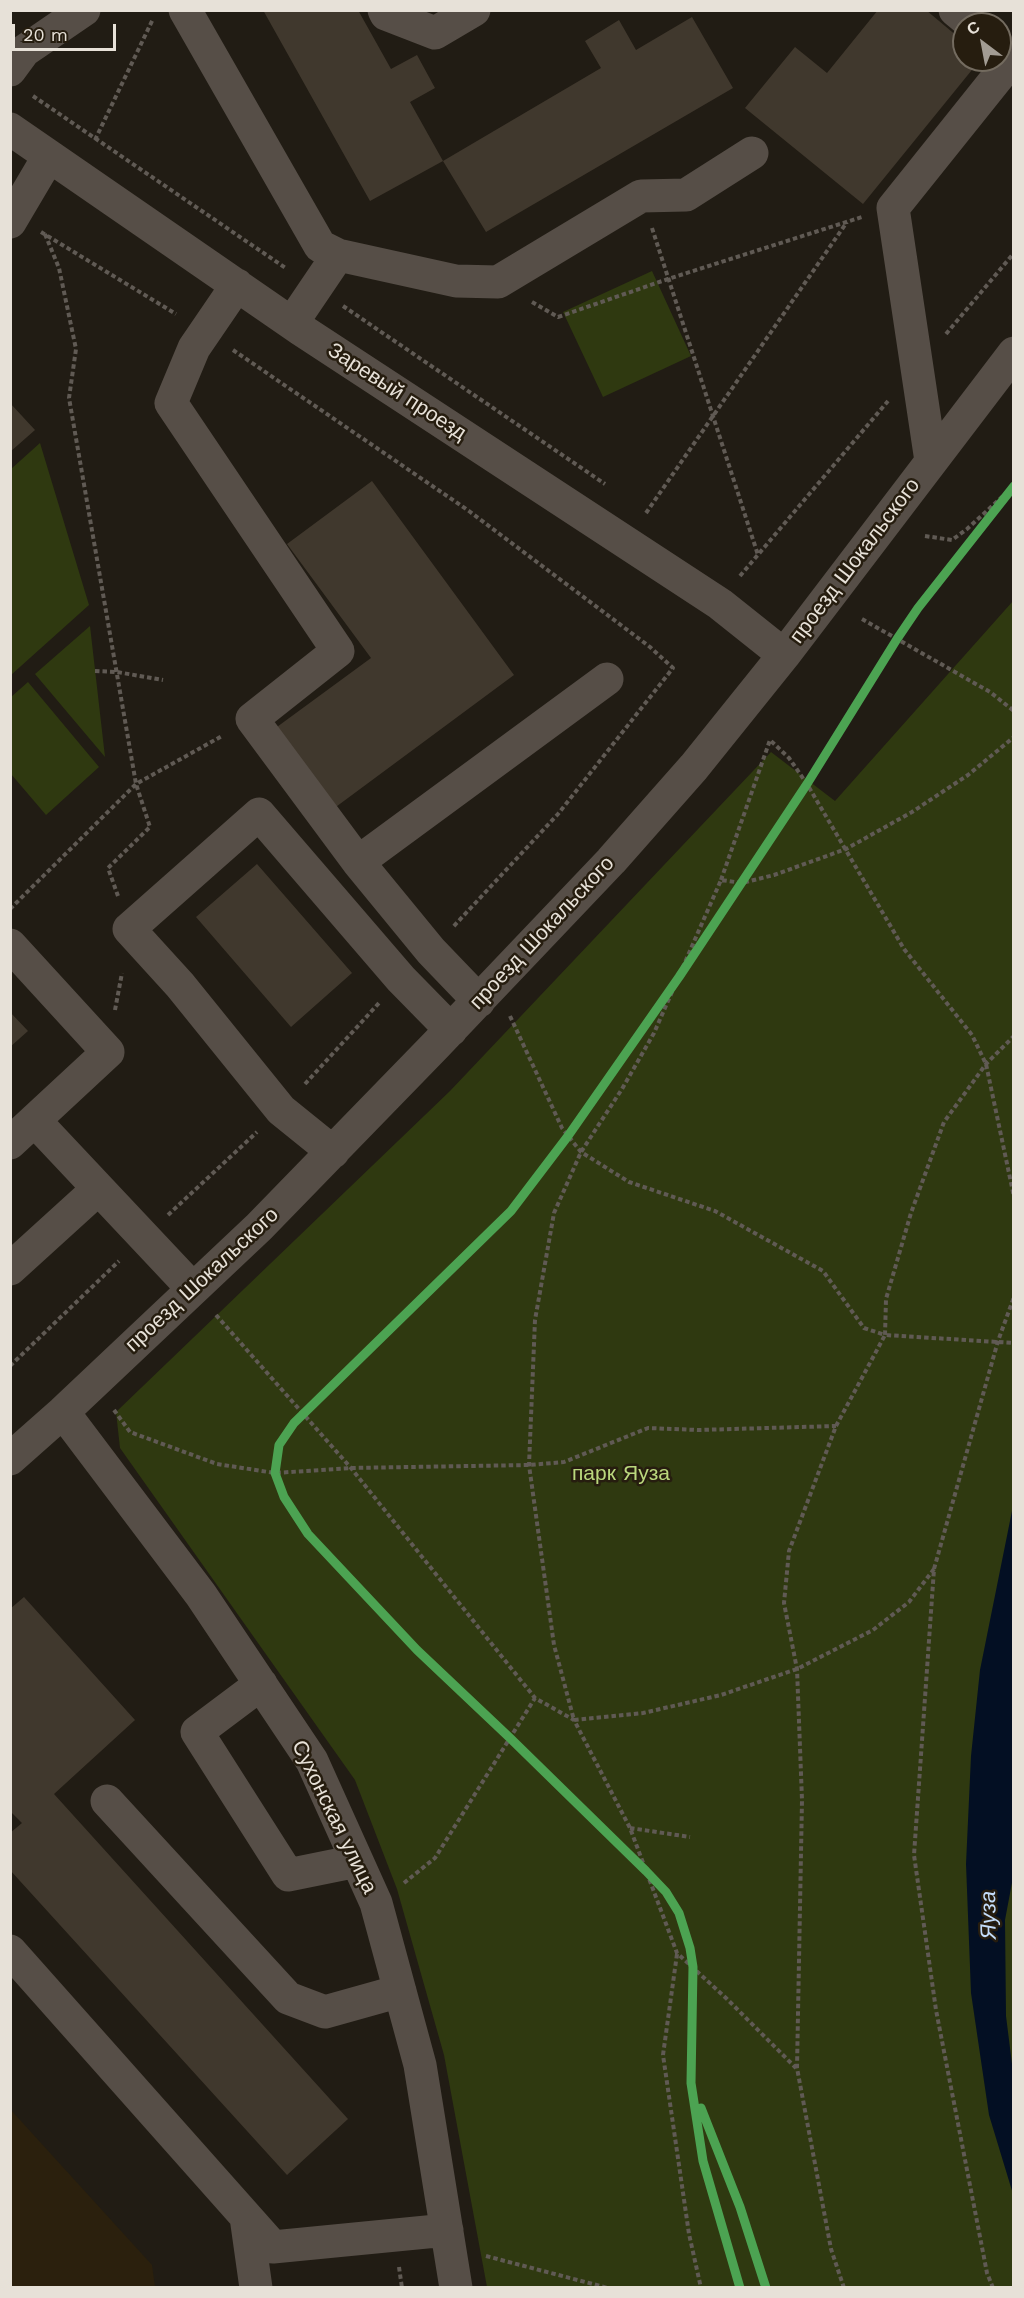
<!DOCTYPE html>
<meta charset="utf-8">
<style>
body{margin:0}
#map{position:relative;width:1024px;height:2298px;overflow:hidden;background:#211c14;font-family:"Work Sans",sans-serif}
canvas{display:block}
.frame{position:absolute;inset:0;border:12px solid #e7e1d8;pointer-events:none}
.north{position:absolute;left:952px;top:12px;width:60px;height:60px;box-sizing:border-box;background:#261d0f;border:2px solid #736b5f;border-radius:50%;rotate:328deg;font-size:16px;font-weight:700;line-height:24px;text-align:center;color:#e7e1d8}
.north::after{content:'';display:block;margin:auto;width:21px;height:27px;background:#a29c93;clip-path:polygon(50% 0,100% 100%,50% 72%,0 100%)}
.scale{position:absolute;left:12px;top:24px;width:104px;height:27px;box-sizing:border-box;border:3px solid #e7e1d8;border-top:0;padding-left:8px;font-size:18px;line-height:21px;white-space:nowrap;color:#e7e1d8;-webkit-text-stroke:4px #261d0f;paint-order:stroke}
</style>
<div id="map">
<canvas width="1024" height="2298"></canvas>
<div class="frame"></div>
<div class="north">С</div>
<div class="scale">20 m</div>
</div>
<script>
const ctx = document.querySelector('canvas').getContext('2d');
ctx.lineJoin = 'round';
function fill(path, color) {
  ctx.fillStyle = color;
  ctx.fill(path, 'evenodd');
}
function shape(rows) {
  const path = new Path2D();
  for (const r of rows) {
    path.moveTo(r[0], r[1]);
    for (let i = 2; i < r.length; i += 2) path.lineTo(r[i], r[i + 1]);
  }
  return path;
}
function trace(path, color, width, dash) {
  ctx.strokeStyle = color;
  ctx.lineWidth = width;
  ctx.lineCap = dash ? 'butt' : 'round';
  ctx.setLineDash(dash || []);
  ctx.stroke(path);
}
function label(font, color, halo, rows, align = 'center') {
  ctx.font = font + ' "Work Sans",sans-serif';
  ctx.lineWidth = 5;
  ctx.setLineDash([]);
  ctx.textBaseline = 'middle';
  ctx.strokeStyle = halo;
  ctx.fillStyle = color;
  for (const [text, x, y, turn = 0] of rows) {
    ctx.save();
    ctx.translate(x, y);
    ctx.rotate((+turn || 0) * Math.PI / 180);
    ctx.textAlign = isNaN(turn) ? turn : align;
    if (halo) ctx.strokeText(text, 0, 0);
    ctx.fillText(text, 0, 0);
    ctx.restore();
  }
}
const built = shape([
 [10,2109,152,2265,155,2287,11,2287]
]);
const green = shape([
 [652,271,691,356,603,397,563,312],
 [40,443,89,605,11,675,11,469],
 [1013,601,1013,2287,487,2287,444,2055,397,1889,355,1780,120,1448,116,1412,450,1091,771,752,835,801],
 [90,626,105,757,35,674],
 [28,682,99,767,46,815,11,774,11,697]
]);
const water = shape([
 [1013,1506,1014,1872,1005,1920,1006,2016,1014,2080,1013,2194,989,2115,971,1993,966,1864,971,1756,980,1670]
]);
const building = shape([
 [263,10,358,10,391,69,417,55,435,88,410,102,443,161,601,68,585,41,619,20,636,50,692,17,733,88,486,232,443,161,370,201],
 [878,10,926,10,964,42,964,60,980,60,863,204,745,108,795,47,827,73],
 [10,403,35,430,10,452],
 [372,481,514,675,325,815,266,735,371,658,287,544],
 [257,864,352,973,291,1027,196,917],
 [10,1012,28,1031,10,1047],
 [24,1597,135,1720,54,1794,348,2119,287,2175,10,1870,10,1833,22,1823,10,1811,10,1609]
]);
const path = shape([
 [33,96,287,269],
 [95,140,153,19],
 [652,228,758,555],
 [41,232,176,314],
 [45,234,59,268,76,349,69,398,136,784,150,827,108,868,118,896],
 [532,302,558,317,668,279,862,217],
 [343,306,605,484],
 [946,334,1014,253],
 [233,350,469,511,650,647,673,668,558,814,453,927],
 [646,513,847,222],
 [925,536,952,540,967,529,1014,486],
 [740,576,888,401],
 [862,619,990,692,1014,711],
 [95,671,117,672,163,680],
 [721,880,770,740,789,758,807,784,904,949,972,1035,986,1064,1014,1197],
 [10,909,136,784,222,736],
 [115,1010,122,973],
 [510,1016,562,1128,581,1152,629,1182,715,1211,823,1271,864,1328,885,1335,886,1299,911,1213,944,1122,986,1064,1014,1036],
 [305,1084,379,1003],
 [168,1215,257,1132],
 [216,1315,351,1468,535,1698,574,1720,630,1828,677,1953,727,1999,796,2068],
 [10,1366,119,1261],
 [114,1410,130,1432,217,1464,275,1473,351,1468,529,1465,564,1462,648,1428,698,1430,836,1426],
 [934,1569,909,1602,873,1630,797,1669,721,1695,643,1713,574,1720,554,1645,529,1465,535,1320,554,1213,581,1152,622,1089,654,1033,721,880,742,883,774,875,846,849,912,812,968,775,1014,737],
 [630,1828,690,1837],
 [404,1883,435,1858,535,1698],
 [677,1954,663,2055,689,2234,701,2288],
 [486,2256,608,2288],
 [399,2267,402,2288],
 [844,2288,831,2249,797,2068,802,1800,797,1669,784,1603,789,1551,836,1426,885,1335,1014,1343],
 [993,2288,987,2273,936,2010,914,1855,934,1569,998,1341,1014,1297]
]);
const minor = shape([
 [185,10,320,246,338,255,456,281,498,282,641,196,686,195,752,153],
 [384,10,386,14,435,33,474,10],
 [955,10,972,24],
 [10,70,24,51,84,10],
 [10,129,300,329,720,604,784,655],
 [10,222,49,156],
 [237,285,194,348,171,403,338,651,252,719,358,862,431,951,479,1001],
 [292,323,338,255],
 [931,461,893,208,1013,58],
 [358,862,607,679],
 [10,945,108,1052,10,1143],
 [35,1121,193,1289],
 [333,1152,281,1110,180,985,129,929,259,814,401,979,451,1030],
 [10,1269,98,1189],
 [63,1412,201,1595,312,1761,376,1903,420,2065,456,2288],
 [10,1459,63,1412,259,1227,435,1046,611,861,694,767,784,655,1014,353],
 [261,1684,197,1732,288,1875,357,1861],
 [107,1801,288,1998,325,2012,400,1991],
 [10,1951,273,2247,447,2230],
 [246,2217,256,2288]
]);
const cycleway = shape([
 [701,2108,740,2207,766,2288],
 [740,2288,703,2161,691,2083,693,1967,690,1948,679,1913,666,1892,646,1871,510,1738,417,1650,308,1534,284,1497,275,1473,279,1445,294,1423,511,1211,568,1136,679,977,807,784,897,639,918,608,1014,486]
]);
const streetNames = [
 ["Заревый проезд",397,392,33],
 ["проезд Шокальского",855,561,-53],
 ["проезд Шокальского",542,933,-47],
 ["проезд Шокальского",202,1280,-43],
 ["Сухонская улица",334,1817,64]
];
const parkNames = [
 ["парк Яуза",621,1474]
];
const waterNames = [
 ["Яуза",989,1915,-91]
];
fill(built, '#2b200d');
fill(green, '#2f3910');
fill(water, '#030f23');
fill(building, '#40382d');
trace(path, '#605a54', 4, [4.5, 3]);
trace(minor, '#564e47', 33);
trace(cycleway, '#4ca352', 9);
label('21px', '#e7e1d8', '#261d0f', streetNames);
label('21px', '#bad77d', '#261d0f', parkNames);
label('italic 22px', '#c3dcf9', '#261d0f', waterNames);
</script>
